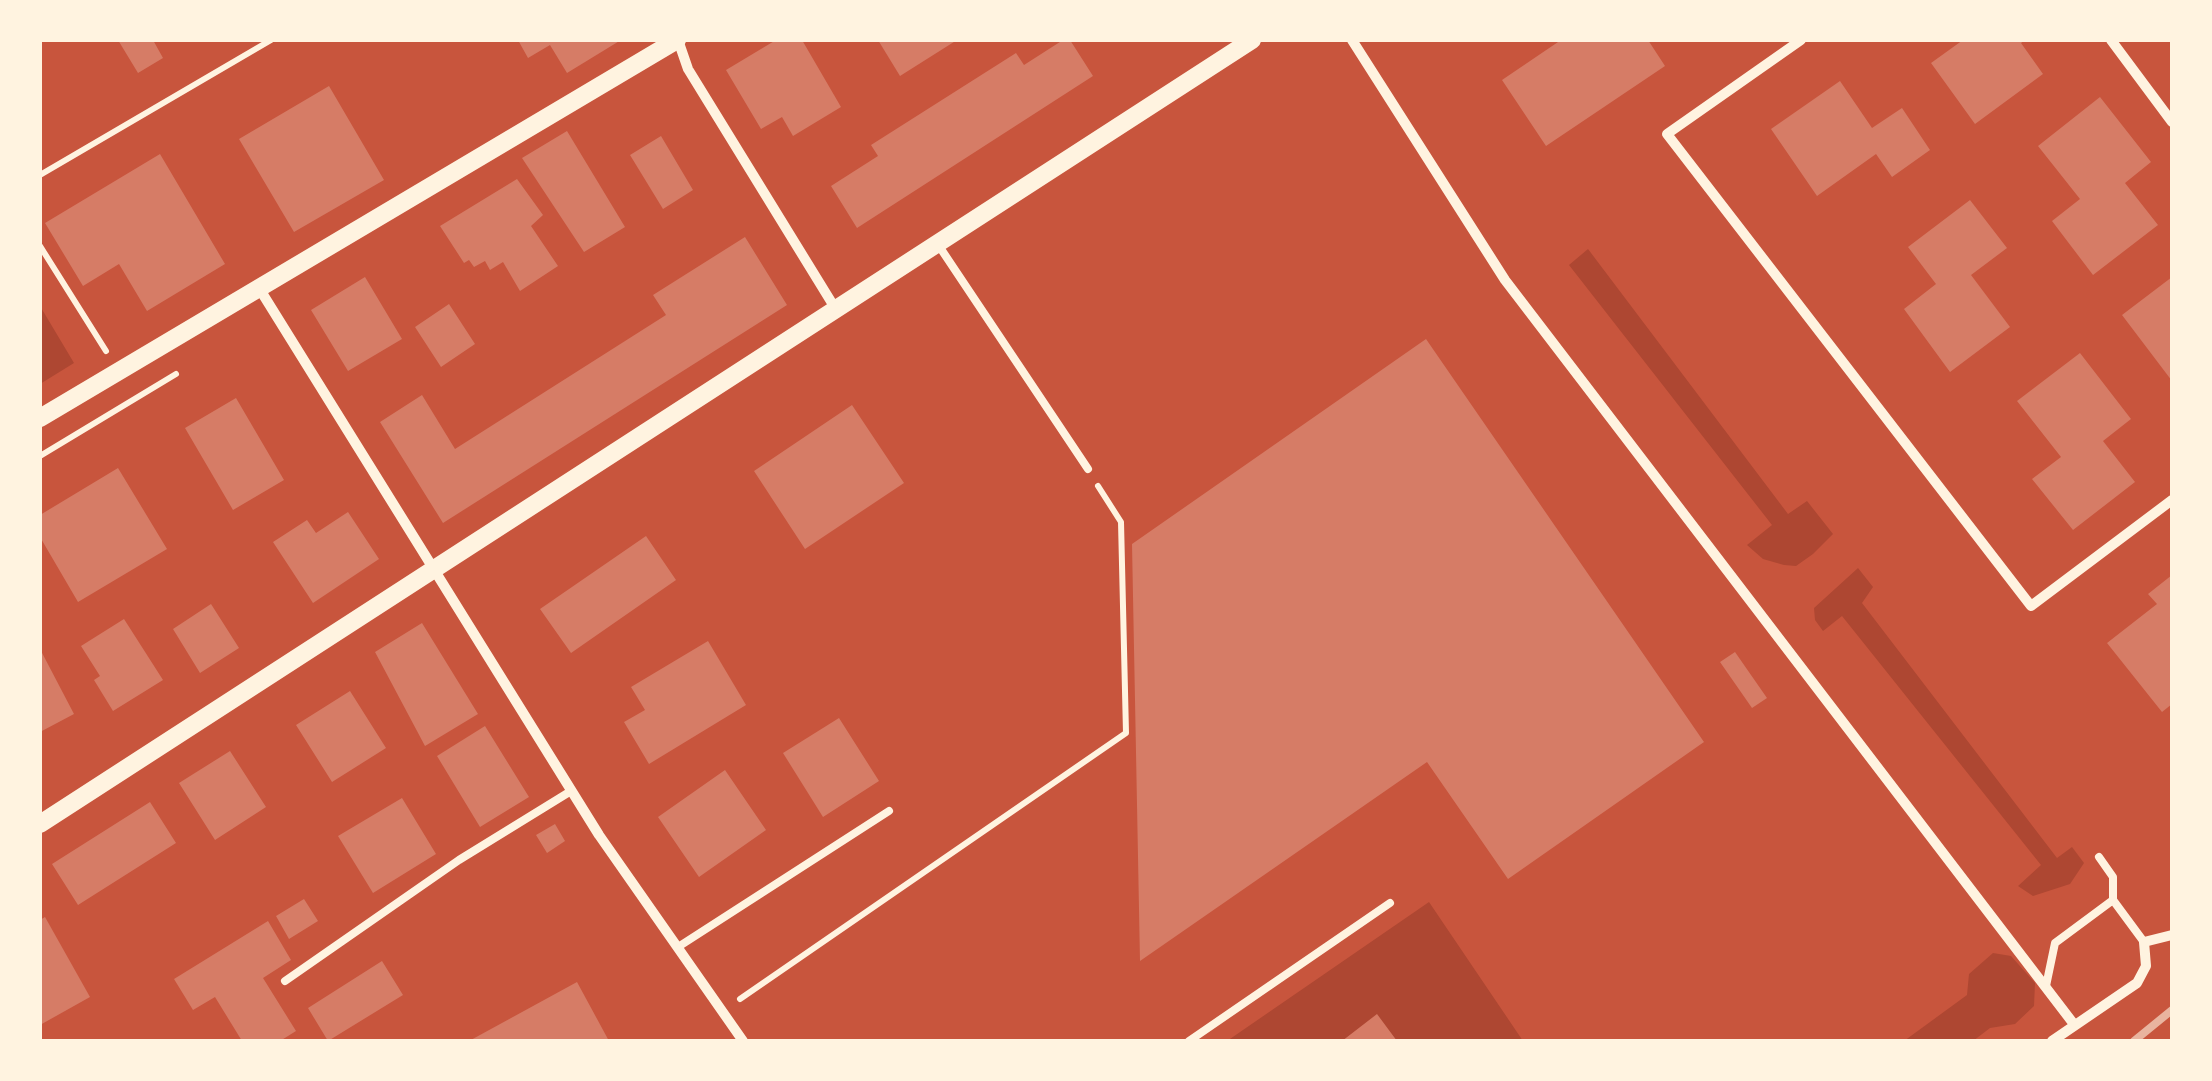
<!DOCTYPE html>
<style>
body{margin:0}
#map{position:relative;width:2212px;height:1081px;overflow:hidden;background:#c8553d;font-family:"Asap Condensed",sans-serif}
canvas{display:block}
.frame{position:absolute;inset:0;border:42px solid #fff3e0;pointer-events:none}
</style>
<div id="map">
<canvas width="2212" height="1081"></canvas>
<div class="frame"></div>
</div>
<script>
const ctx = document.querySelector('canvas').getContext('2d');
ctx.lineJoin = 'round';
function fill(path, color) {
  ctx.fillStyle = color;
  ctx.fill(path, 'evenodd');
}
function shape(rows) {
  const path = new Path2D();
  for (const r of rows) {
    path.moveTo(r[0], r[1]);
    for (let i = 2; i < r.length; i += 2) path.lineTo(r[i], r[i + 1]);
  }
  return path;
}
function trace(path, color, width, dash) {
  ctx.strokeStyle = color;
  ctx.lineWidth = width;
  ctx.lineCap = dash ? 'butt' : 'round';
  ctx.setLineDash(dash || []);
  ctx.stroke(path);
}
const green = shape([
 [1588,249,1788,514,1807,501,1833,534,1813,554,1796,566,1784,565,1763,559,1747,545,1772,525,1569,265],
 [40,306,74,363,40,384],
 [1858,568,1873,587,1862,603,2057,858,2072,847,2084,863,2070,884,2033,896,2018,886,2041,865,1842,616,1823,631,1815,620,1814,608],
 [1429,902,1523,1041,1227,1041],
 [1993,953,2011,956,2035,983,2034,1006,2015,1024,1990,1028,1973,1041,1904,1041,1967,995,1969,974]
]);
const building = shape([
 [118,40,153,40,163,58,138,73],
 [518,40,621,40,567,73,550,45,528,58],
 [776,40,802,40,841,107,793,136,782,117,761,129,726,70],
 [878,40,957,40,900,76],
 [1063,40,1070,40,1093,76,857,228,831,186,878,156,871,145,1016,53,1024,65],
 [1561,40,1648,40,1665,66,1546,146,1502,80],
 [1963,40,2025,40,2021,43,2043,74,1975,124,1931,63],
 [1840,81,1872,128,1902,108,1930,150,1892,177,1876,154,1817,196,1771,129],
 [329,86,384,180,294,232,239,139],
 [2100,97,2151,162,2125,183,2158,225,2093,275,2052,221,2080,199,2038,146],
 [567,131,625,227,584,252,522,158],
 [661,136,693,190,663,209,630,155],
 [160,154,225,264,147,311,119,264,83,286,45,223],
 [517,179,543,215,531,226,558,266,520,291,503,262,490,270,485,261,474,267,469,260,464,263,440,226],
 [1970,200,2007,248,1971,275,2010,327,1950,372,1904,309,1936,284,1908,247],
 [745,237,787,305,443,523,380,422,422,395,455,449,666,315,653,295],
 [365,277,402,339,348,371,311,310],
 [2172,277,2172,381,2122,315],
 [449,304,475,344,441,367,415,327],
 [1426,339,1704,742,1508,879,1427,762,1140,961,1132,544],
 [2080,353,2131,419,2103,441,2135,482,2073,530,2032,479,2061,457,2017,401],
 [236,398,284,480,233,510,185,428],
 [852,405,904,483,805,549,754,471],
 [118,468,167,549,78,602,40,537,40,515],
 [348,512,379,559,313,603,273,542,307,520,316,533],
 [646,536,676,580,571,653,540,609],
 [2172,575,2172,704,2162,712,2107,643,2157,604,2148,594],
 [211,604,239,648,200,673,173,629],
 [124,619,163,680,113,711,94,680,100,676,81,646],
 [422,623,478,714,425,746,375,652],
 [708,641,746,705,649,764,624,722,645,710,631,687],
 [40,649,74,714,40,732],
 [1735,652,1767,698,1752,708,1720,662],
 [350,691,386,748,332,782,296,725],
 [839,718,879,781,823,817,783,753],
 [485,726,529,797,480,827,437,756],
 [230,751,266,807,215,840,179,783],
 [725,770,766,830,699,877,658,817],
 [402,798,436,854,373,893,338,836],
 [150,802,176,843,78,905,52,864],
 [555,824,565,841,547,853,536,835],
 [304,899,318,921,289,939,276,916],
 [45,917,90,997,40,1025,40,920],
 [268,921,291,960,263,978,296,1031,280,1041,242,1041,215,997,193,1010,174,979],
 [382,961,403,995,328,1041,308,1008],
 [577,982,609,1041,469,1041],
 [1377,1014,1397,1041,1342,1041]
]);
const path = shape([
 [40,175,271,40],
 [40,246,106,351],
 [40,456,176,374],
 [740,999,1126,733,1121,522,1098,486]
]);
const service = shape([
 [937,243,1088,469],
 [2099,857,2113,877,2113,900,2144,942],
 [678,947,889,811],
 [285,981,459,860,571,791],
 [2046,986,2055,943,2113,900],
 [1189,1041,1390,903]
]);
const minor = shape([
 [678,40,688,69,835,308],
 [1352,40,1505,280,2073,1023],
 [1801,40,1667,134,2031,606,2172,500],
 [2111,40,2172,122],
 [259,288,599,835,743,1041],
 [2052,1041,2137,983,2146,966,2144,942,2172,935]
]);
const tertiary = shape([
 [40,418,677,40],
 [40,824,1252,40]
]);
const rail = shape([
 [2134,1041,2172,1010]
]);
fill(green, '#ae4732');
fill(building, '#d67c66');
trace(path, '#fff3e0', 6);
trace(service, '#fff3e0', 8);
trace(minor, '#fff3e0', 10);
trace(tertiary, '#fff3e0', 18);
trace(rail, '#e9b49f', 8);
</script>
